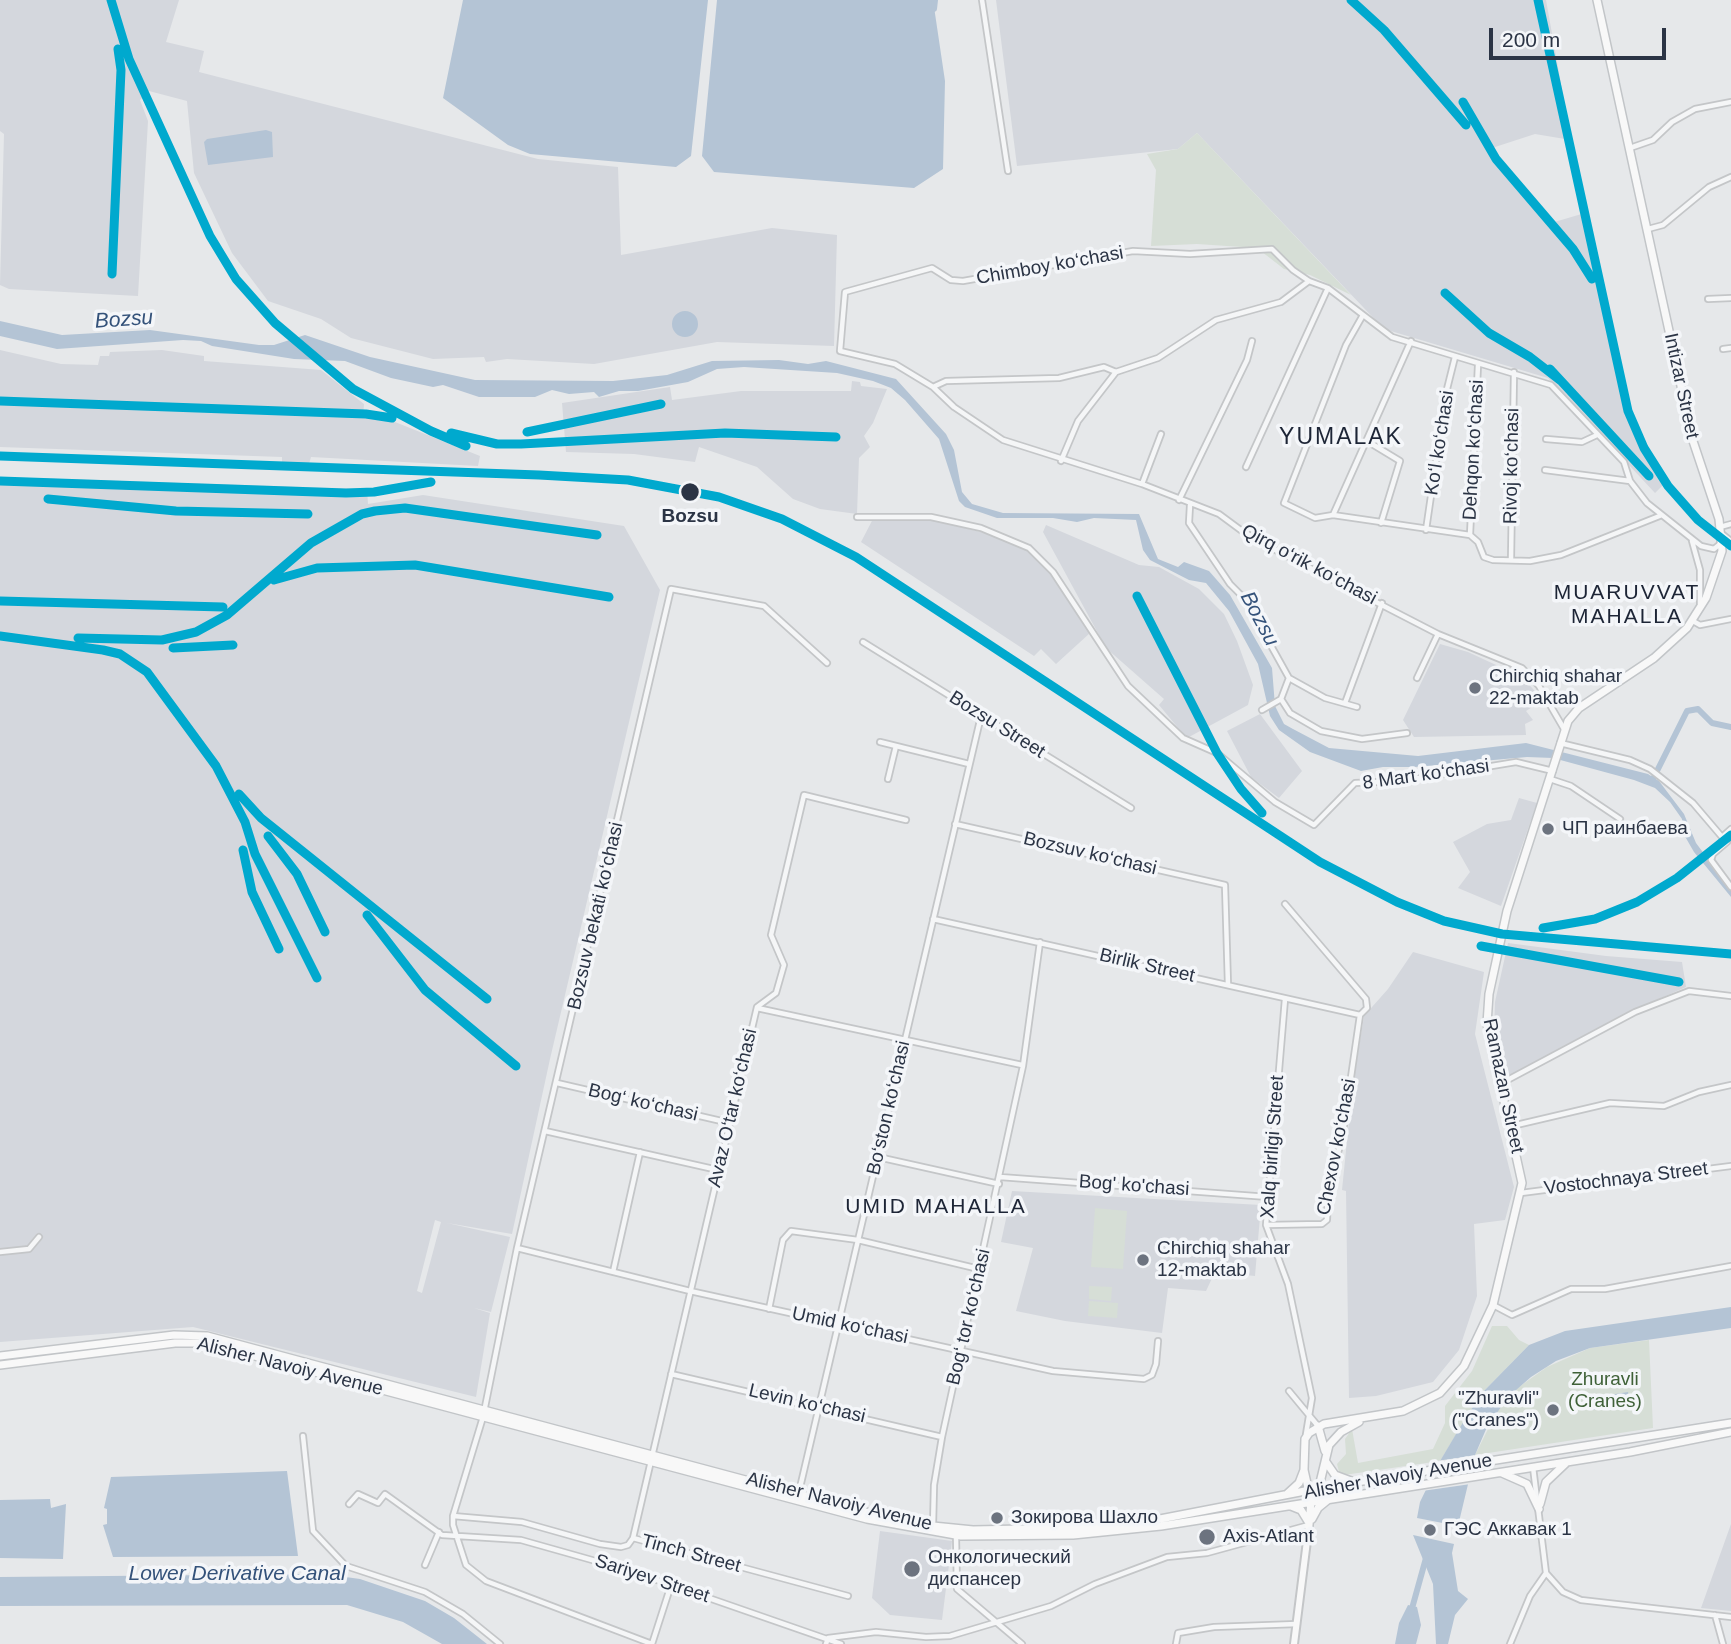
<!DOCTYPE html>
<meta charset="utf-8">
<style>
body{margin:0}
#map{position:relative;width:1731px;height:1644px;overflow:hidden;background:#e6e8ea;font-family:Arial,sans-serif}
canvas{display:block}
.scale{position:absolute;left:1489px;top:28px;width:177px;height:32px;box-sizing:border-box;border:4px solid #2b3445;border-top:0;padding-left:9px;font-size:21px;line-height:24px;white-space:nowrap;color:#2b3445;-webkit-text-stroke:5px #f4f6f9;paint-order:stroke}
</style>
<div id="map">
<canvas width="1731" height="1644"></canvas>
<div class="scale">200 m</div>
</div>
<script>
const ctx = document.querySelector('canvas').getContext('2d');
ctx.lineJoin = 'round';
function fill(path, color) {
  ctx.fillStyle = color;
  ctx.fill(path, 'evenodd');
}
function shape(rows) {
  const path = new Path2D();
  for (const r of rows) {
    if (r.length === 3) {
      path.moveTo(r[0] + r[2], r[1]);
      path.arc(r[0], r[1], r[2], 0, 2 * Math.PI);
      continue;
    }
    path.moveTo(r[0], r[1]);
    for (let i = 2; i < r.length; i += 2) path.lineTo(r[i], r[i + 1]);
  }
  return path;
}
function trace(path, color, width, dash) {
  ctx.strokeStyle = color;
  ctx.lineWidth = width;
  ctx.lineCap = dash ? 'butt' : 'round';
  ctx.setLineDash(dash || []);
  ctx.stroke(path);
}
function label(font, color, halo, rows, align = 'center') {
  ctx.font = font + ' Arial,sans-serif';
  ctx.lineWidth = 7;
  ctx.setLineDash([]);
  ctx.textBaseline = 'middle';
  ctx.strokeStyle = halo;
  ctx.fillStyle = color;
  for (const [text, x, y, turn = 0] of rows) {
    ctx.save();
    ctx.translate(x, y);
    ctx.rotate((+turn || 0) * Math.PI / 180);
    ctx.textAlign = isNaN(turn) ? turn : align;
    if (halo) ctx.strokeText(text, 0, 0);
    ctx.fillText(text, 0, 0);
    ctx.restore();
  }
}
const built = shape([
 [0,0,179,0,166,42,204,51,199,72,538,159,618,167,621,255,772,228,837,235,834,346,717,342,594,364,507,359,486,362,484,357,433,359,351,338,321,319,268,301,232,253,194,173,187,101,149,91,140,100,148,121,138,296,9,289,0,285,4,134,0,131],
 [996,0,1546,0,1571,140,1535,134,1492,148,1515,182,1551,223,1585,213,1634,432,1665,483,1655,493,1548,378,1384,329,1197,133,1178,149,1017,166],
 [0,350,61,364,98,365,100,356,109,356,110,352,162,350,204,356,204,361,321,370,364,404,363,417,390,420,480,456,478,466,311,457,309,464,282,463,282,457,0,447],
 [852,381,860,382,861,386,887,389,873,423,864,436,870,447,859,458,857,514,820,509,793,499,757,467,699,447,695,462,634,454,566,452,562,403,670,387,672,400,741,391,851,391],
 [0,477,367,489,368,504,423,495,624,526,660,590,550,1059,512,1234,447,1223,510,1237,491,1312,474,1308,490,1313,476,1397,193,1327,0,1342],
 [435,1220,441,1222,422,1293,417,1291],
 [874,517,930,519,988,534,1021,547,1034,555,1053,576,1090,633,1056,664,1041,649,1034,656,861,542],
 [1046,525,1139,565,1159,567,1199,589,1224,614,1237,641,1253,685,1248,705,1189,737,1184,735,1159,705,1164,699,1106,648,1043,532],
 [1440,644,1468,652,1522,677,1543,700,1526,711,1533,720,1525,724,1526,735,1414,737,1403,720],
 [1260,714,1302,771,1279,798,1251,777,1227,731],
 [1519,798,1537,803,1501,906,1458,888,1470,872,1453,842,1487,824,1511,820],
 [1508,943,1606,956,1682,962,1686,987,1627,1013,1597,1033,1506,1077,1494,1034,1495,1002],
 [1413,952,1484,972,1475,1034,1514,1187,1505,1220,1474,1224,1477,1296,1459,1350,1433,1382,1376,1396,1349,1398,1346,1191,1342,1190,1352,1091,1364,1016,1388,989],
 [1012,1191,1261,1205,1255,1276,1215,1272,1206,1291,1168,1288,1162,1333,1065,1321,1016,1311,1033,1248,1001,1242],
 [1731,1524,1731,1611,1701,1608],
 [880,1531,952,1541,942,1620,890,1615,872,1598]
]);
const green = shape([
 [1197,133,1351,295,1310,275,1284,269,1257,248,1197,244,1151,246,1156,170,1147,154,1178,149],
 [1095,1208,1127,1211,1123,1269,1091,1267],
 [1089,1286,1112,1287,1111,1301,1089,1299],
 [1089,1301,1118,1303,1117,1318,1088,1316],
 [1492,1326,1507,1326,1519,1340,1529,1345,1481,1394,1440,1461,1344,1475,1339,1472,1337,1464,1346,1454,1345,1439,1352,1429,1358,1463,1433,1449,1445,1423,1445,1406,1472,1371],
 [1649,1340,1653,1428,1475,1455,1499,1407,1516,1389,1547,1367,1590,1348]
]);
const water = shape([
 [463,0,708,0,691,156,676,167,530,154,508,145,443,98],
 [717,0,933,0,945,81,943,169,914,188,714,172,702,156],
 [266,130,272,132,273,157,208,165,204,142,207,139],
 [685,324,13],
 [0,321,62,335,150,330,259,345,274,345,305,335,370,357,475,380,613,381,667,375,712,361,779,360,808,364,826,361,896,379,946,434,954,450,962,492,972,504,1003,513,1139,514,1158,559,1178,567,1184,562,1209,571,1230,595,1272,668,1275,706,1284,724,1293,729,1329,748,1418,756,1526,743,1648,774,1659,781,1684,814,1696,843,1731,890,1731,897,1694,852,1683,833,1682,819,1670,802,1655,788,1634,780,1553,758,1527,757,1415,767,1383,767,1361,771,1310,752,1279,730,1270,716,1258,664,1229,611,1206,583,1189,580,1150,560,1143,550,1136,520,1094,518,1077,522,1053,518,997,518,965,507,959,501,939,439,905,400,891,388,873,381,837,373,744,367,717,369,688,382,638,391,619,391,599,397,594,392,569,394,552,390,535,397,479,397,443,385,433,387,391,378,345,361,294,359,212,346,201,341,183,340,57,349,0,336],
 [1731,1307,1731,1328,1590,1348,1556,1361,1531,1377,1508,1397,1487,1427,1475,1455,1458,1526,1417,1518,1420,1502,1440,1461,1459,1429,1481,1394,1529,1345,1565,1331],
 [1628,1392,1630,1403,1593,1410,1591,1398],
 [287,1471,298,1556,113,1557,103,1525,107,1524,107,1509,104,1508,111,1477],
 [50,1499,51,1508,66,1504,63,1559,0,1558,0,1500],
 [1413,1535,1454,1544,1452,1553,1458,1591,1468,1599,1455,1615,1448,1644,1436,1644,1433,1584],
 [324,1574,360,1579,425,1601,454,1618,487,1644,442,1644,403,1622,347,1605,0,1606,0,1577],
 [1408,1605,1417,1607,1421,1625,1416,1644,1395,1644,1399,1623]
]);
const pier = shape([
 [1479,1455,1471,1484,1422,1491,1436,1461]
]);
const canal = shape([
 [934,9,935,0],
 [1653,779,1687,711,1698,709,1712,723,1731,727],
 [1411,1612,1426,1558]
]);
const minor = shape([
 [982,0,1008,171],
 [1630,148,1653,140,1672,122,1695,109,1731,102],
 [1648,229,1663,225,1709,187,1731,177],
 [1708,299,1731,298],
 [1363,315,1346,345,1284,503,1315,518,1333,515,1470,535,1478,542,1484,557,1493,560,1530,561,1561,555,1662,515],
 [1723,349,1731,348],
 [933,387,946,381,1059,378,1104,367,1116,372,1158,358,1216,320,1281,302,1309,281],
 [1546,439,1582,442,1597,435],
 [1367,441,1400,461,1381,523],
 [1061,461,1078,421,1116,372],
 [1246,467,1328,288],
 [1545,470,1630,481],
 [1142,484,1161,434],
 [1179,500,1247,360,1252,341],
 [1190,505,1189,523,1230,584,1245,599,1289,678,1281,699,1290,713,1321,731,1362,739,1407,733],
 [1333,515,1411,341],
 [857,517,931,517,981,528,1029,548,1053,572,1128,686,1183,738,1217,753,1275,802,1314,825,1355,783,1401,781,1516,762,1553,771],
 [1720,527,1731,524],
 [1426,530,1446,393,1455,357],
 [1722,534,1731,541],
 [1470,535,1478,365],
 [1692,541,1700,570,1700,604],
 [1511,560,1514,372],
 [1693,621,1700,625,1731,619],
 [863,642,1131,808],
 [1289,678,1325,698,1357,707],
 [1417,678,1438,634],
 [1345,703,1382,603],
 [1262,710,1281,699],
 [1564,729,1539,686,1522,668,1438,634,1279,552,1242,531,1219,514,1142,484,1003,440,954,407,933,387,895,364,840,351,845,292,932,268,951,280,963,281,1133,251,1190,254,1272,249,1293,270,1309,281,1328,288,1392,337,1551,385,1624,462,1630,481,1647,503,1701,546,1714,549,1720,544],
 [880,742,969,764],
 [1560,743,1630,760,1650,769,1693,803,1722,837,1731,829],
 [888,779,896,746],
 [1550,779,1571,786,1620,819],
 [955,824,1225,885,1228,985],
 [1727,842,1713,854,1711,860,1731,887],
 [1285,904,1366,999,1367,1008,1360,1015],
 [933,919,1360,1015],
 [1285,999,1266,1225,1288,1284,1312,1398,1306,1434],
 [757,1008,1022,1065],
 [557,1083,730,1123],
 [1500,1084,1635,1012,1689,991,1731,996],
 [1512,1126,1610,1103,1664,1106,1699,1092,1731,1085],
 [545,1131,718,1170],
 [878,1157,999,1184],
 [1000,1177,1268,1197],
 [1521,1193,1731,1166],
 [1266,1225,1322,1224,1327,1220,1328,1187,1342,1139,1360,1015],
 [517,1248,690,1291,1053,1371,1144,1379,1152,1375,1156,1364,1158,1341],
 [0,1252,29,1249,39,1237],
 [613,1272,640,1152],
 [1493,1305,1512,1315,1571,1289,1605,1289,1731,1266],
 [769,1309,783,1240,791,1231,858,1240,979,1269],
 [671,1374,942,1437],
 [1289,1391,1318,1426],
 [303,1436,313,1531,346,1566,425,1592,463,1614,500,1644],
 [1533,1467,1546,1573,1563,1592,1581,1600,1731,1617],
 [798,1496,981,716],
 [349,1504,358,1494,378,1503,385,1494,442,1535,521,1540,631,1571,841,1644],
 [453,1516,522,1522,600,1544,621,1547,628,1545,633,1538,757,1007,776,993,784,965,771,935,804,795,906,820],
 [933,1526,934,1485,942,1437,1023,1066,1040,942],
 [956,1536,957,1589,1022,1644],
 [633,1538,848,1596],
 [425,1565,439,1532],
 [671,1585,652,1644,486,1581,466,1565,453,1525,453,1516,483,1417,517,1248,671,589,764,606,827,663],
 [1715,1615,1723,1644],
 [826,1644,828,1638,876,1632,926,1637,950,1636,1051,1606,1095,1584,1167,1557,1207,1553,1309,1525],
 [1176,1644,1178,1633,1214,1627,1297,1624],
 [1510,1644,1530,1596,1546,1573]
]);
const secondary = shape([
 [1294,1644,1309,1525]
]);
const primary = shape([
 [0,1356,174,1335,207,1336,865,1512,933,1526,973,1530,1073,1528,1160,1519,1331,1486,1731,1423],
 [0,1365,175,1343,206,1343,867,1519,961,1536,1073,1535,1161,1526,1630,1452,1731,1432],
 [1318,1426,1325,1451],
 [1326,1462,1335,1475,1351,1481],
 [1502,1473,1527,1484,1539,1509],
 [1318,1491,1329,1445,1341,1432,1359,1422],
 [1287,1494,1299,1483,1304,1470],
 [1540,1504,1546,1482,1566,1463],
 [1291,1506,1301,1510,1309,1523],
 [1312,1519,1318,1508,1329,1499],
 [1309,1525,1311,1501,1304,1470,1305,1439,1309,1433,1324,1424,1403,1411,1440,1393,1464,1366,1493,1305,1522,1183,1487,1024,1489,994,1507,911,1568,721,1579,708,1654,658,1687,628,1706,598,1722,551,1719,519,1693,441,1597,0]
]);
const rail1 = shape([
 [111,0,129,59,210,236,236,279,275,323,353,389,431,431,466,446],
 [1351,0,1384,30,1466,125],
 [1538,0,1628,411,1644,448,1668,486,1698,520,1731,546],
 [1463,102,1496,159,1573,249,1592,279],
 [112,274,121,70,118,49],
 [1445,293,1489,333,1530,357,1561,381],
 [1550,369,1649,476],
 [0,401,366,414,392,418],
 [527,432,661,404],
 [451,433,497,444,521,444,725,433,836,437],
 [0,456,539,475,628,480,719,497,782,519,856,557,1320,862,1397,902,1444,921,1502,934,1731,954],
 [0,481,346,493,374,492,431,482],
 [48,499,176,511,308,514],
 [274,580,317,568,415,565,609,597],
 [1137,596,1217,753,1241,789,1262,813],
 [0,601,223,607],
 [0,636,103,650,120,654,147,672,216,766,245,822,255,854,317,978],
 [78,638,162,640,196,632,227,615,311,543,362,514,375,511,405,508,597,535],
 [173,648,233,645],
 [239,794,261,818,487,999],
 [268,836,297,874,325,932],
 [243,850,252,892,279,949],
 [367,915,425,990,516,1066],
 [1543,928,1595,919,1637,902,1677,878,1731,835],
 [1481,946,1679,982]
]);
const markers = [
 [690,492,10,"#2b3445"],
 [1475,688,7,"#6c737f"],
 [1548,829,7,"#6c737f"],
 [1143,1260,7,"#6c737f"],
 [1553,1410,7,"#6c737f"],
 [997,1518,7,"#6c737f"],
 [1430,1530,7,"#6c737f"],
 [1207,1537,9,"#6c737f"],
 [912,1569,9,"#6c737f"]
];
const streetNames = [
 ["Chimboy ko‘chasi",1050,266,-10],
 ["Intizar Street",1681,386,78],
 ["Ko‘l ko‘chasi",1440,443,-81],
 ["Dehqon ko‘chasi",1474,450,-87],
 ["Rivoj ko‘chasi",1512,466,-89],
 ["Qirq o‘rik ko‘chasi",1309,565,28],
 ["Bozsu Street",997,725,32],
 ["8 Mart ko‘chasi",1426,775,-8],
 ["Bozsuv ko‘chasi",1090,854,13],
 ["Bozsuv bekati ko‘chasi",596,916,-77],
 ["Birlik Street",1147,966,13],
 ["Ramazan Street",1503,1086,78],
 ["Bog‘ ko‘chasi",643,1103,13],
 ["Avaz O‘tar ko‘chasi",733,1108,-77],
 ["Bo‘ston ko‘chasi",889,1108,-77],
 ["Xalq birligi Street",1273,1147,-86],
 ["Chexov ko‘chasi",1337,1147,-79],
 ["Vostochnaya Street",1626,1179,-7],
 ["Bog' ko'chasi",1134,1186,4],
 ["Bog‘ tor ko‘chasi",969,1317,-77],
 ["Umid ko‘chasi",850,1326,12],
 ["Alisher Navoiy Avenue",290,1367,14],
 ["Levin ko‘chasi",807,1404,13],
 ["Alisher Navoiy Avenue",1398,1477,-10],
 ["Alisher Navoiy Avenue",839,1502,14],
 ["Tinch Street",691,1554,15],
 ["Sariyev Street",652,1579,18]
];
const stopNames = [
 ["Bozsu",690,517]
];
const poiNames = [
 ["Chirchiq shahar",1489,677],
 ["22-maktab",1489,699],
 ["ЧП раинбаева",1562,829],
 ["Chirchiq shahar",1157,1249],
 ["12-maktab",1157,1271],
 ["\"Zhuravli\"",1539,1399,"right"],
 ["(\"Cranes\")",1539,1421,"right"],
 ["Зокирова Шахло",1011,1518],
 ["ГЭС Аккавак 1",1444,1530],
 ["Axis-Atlant",1223,1537],
 ["Онкологический",928,1558],
 ["диспансер",928,1580]
];
const parkNames = [
 ["Zhuravli",1605,1380],
 ["(Cranes)",1605,1402]
];
const waterNames = [
 ["Bozsu",124,320,-4],
 ["Bozsu",1259,619,62],
 ["Lower Derivative Canal",237,1574]
];
const neighbourhoodNames = [
 ["MUARUVVAT",1627,593],
 ["MAHALLA",1627,617],
 ["UMID MAHALLA",936,1207]
];
const quarterNames = [
 ["YUMALAK",1341,438]
];
fill(built, '#d4d7dd');
fill(green, '#d6ded6');
fill(water, '#b4c4d5');
fill(pier, '#e6e8ea');
trace(canal, '#b4c4d5', 6);
trace(minor, '#c4c6c8', 8);
trace(secondary, '#c4c6c8', 10);
trace(primary, '#c2c5c8', 10);
trace(minor, '#f5f6f7', 4.5);
trace(secondary, '#f8f8f8', 6);
trace(primary, '#f8f8f8', 7);
trace(rail1, '#00a9ce', 9);
for (const [x, y, r, color] of markers) {
  const dot = new Path2D();
  dot.arc(x, y, r, 0, 2 * Math.PI);
  ctx.fillStyle = color;
  ctx.fill(dot);
  trace(dot, '#f4f6f9', 2.5);
}
label('19px', '#2b3445', '#f4f6f9', streetNames);
label('bold 19px', '#2b3445', '#f4f6f9', stopNames);
label('19px', '#2b3445', '#f4f6f9', poiNames, 'left');
label('19px', '#3f6138', '#f4f6f9', parkNames);
label('italic 21px', '#34527a', '#f4f6f9', waterNames);
ctx.letterSpacing = '2px';
label('21px', '#1d2536', '#f4f6f9', neighbourhoodNames);
ctx.letterSpacing = '0px';
ctx.letterSpacing = '2px';
label('23px', '#1d2536', '#f4f6f9', quarterNames);
ctx.letterSpacing = '0px';
</script>
